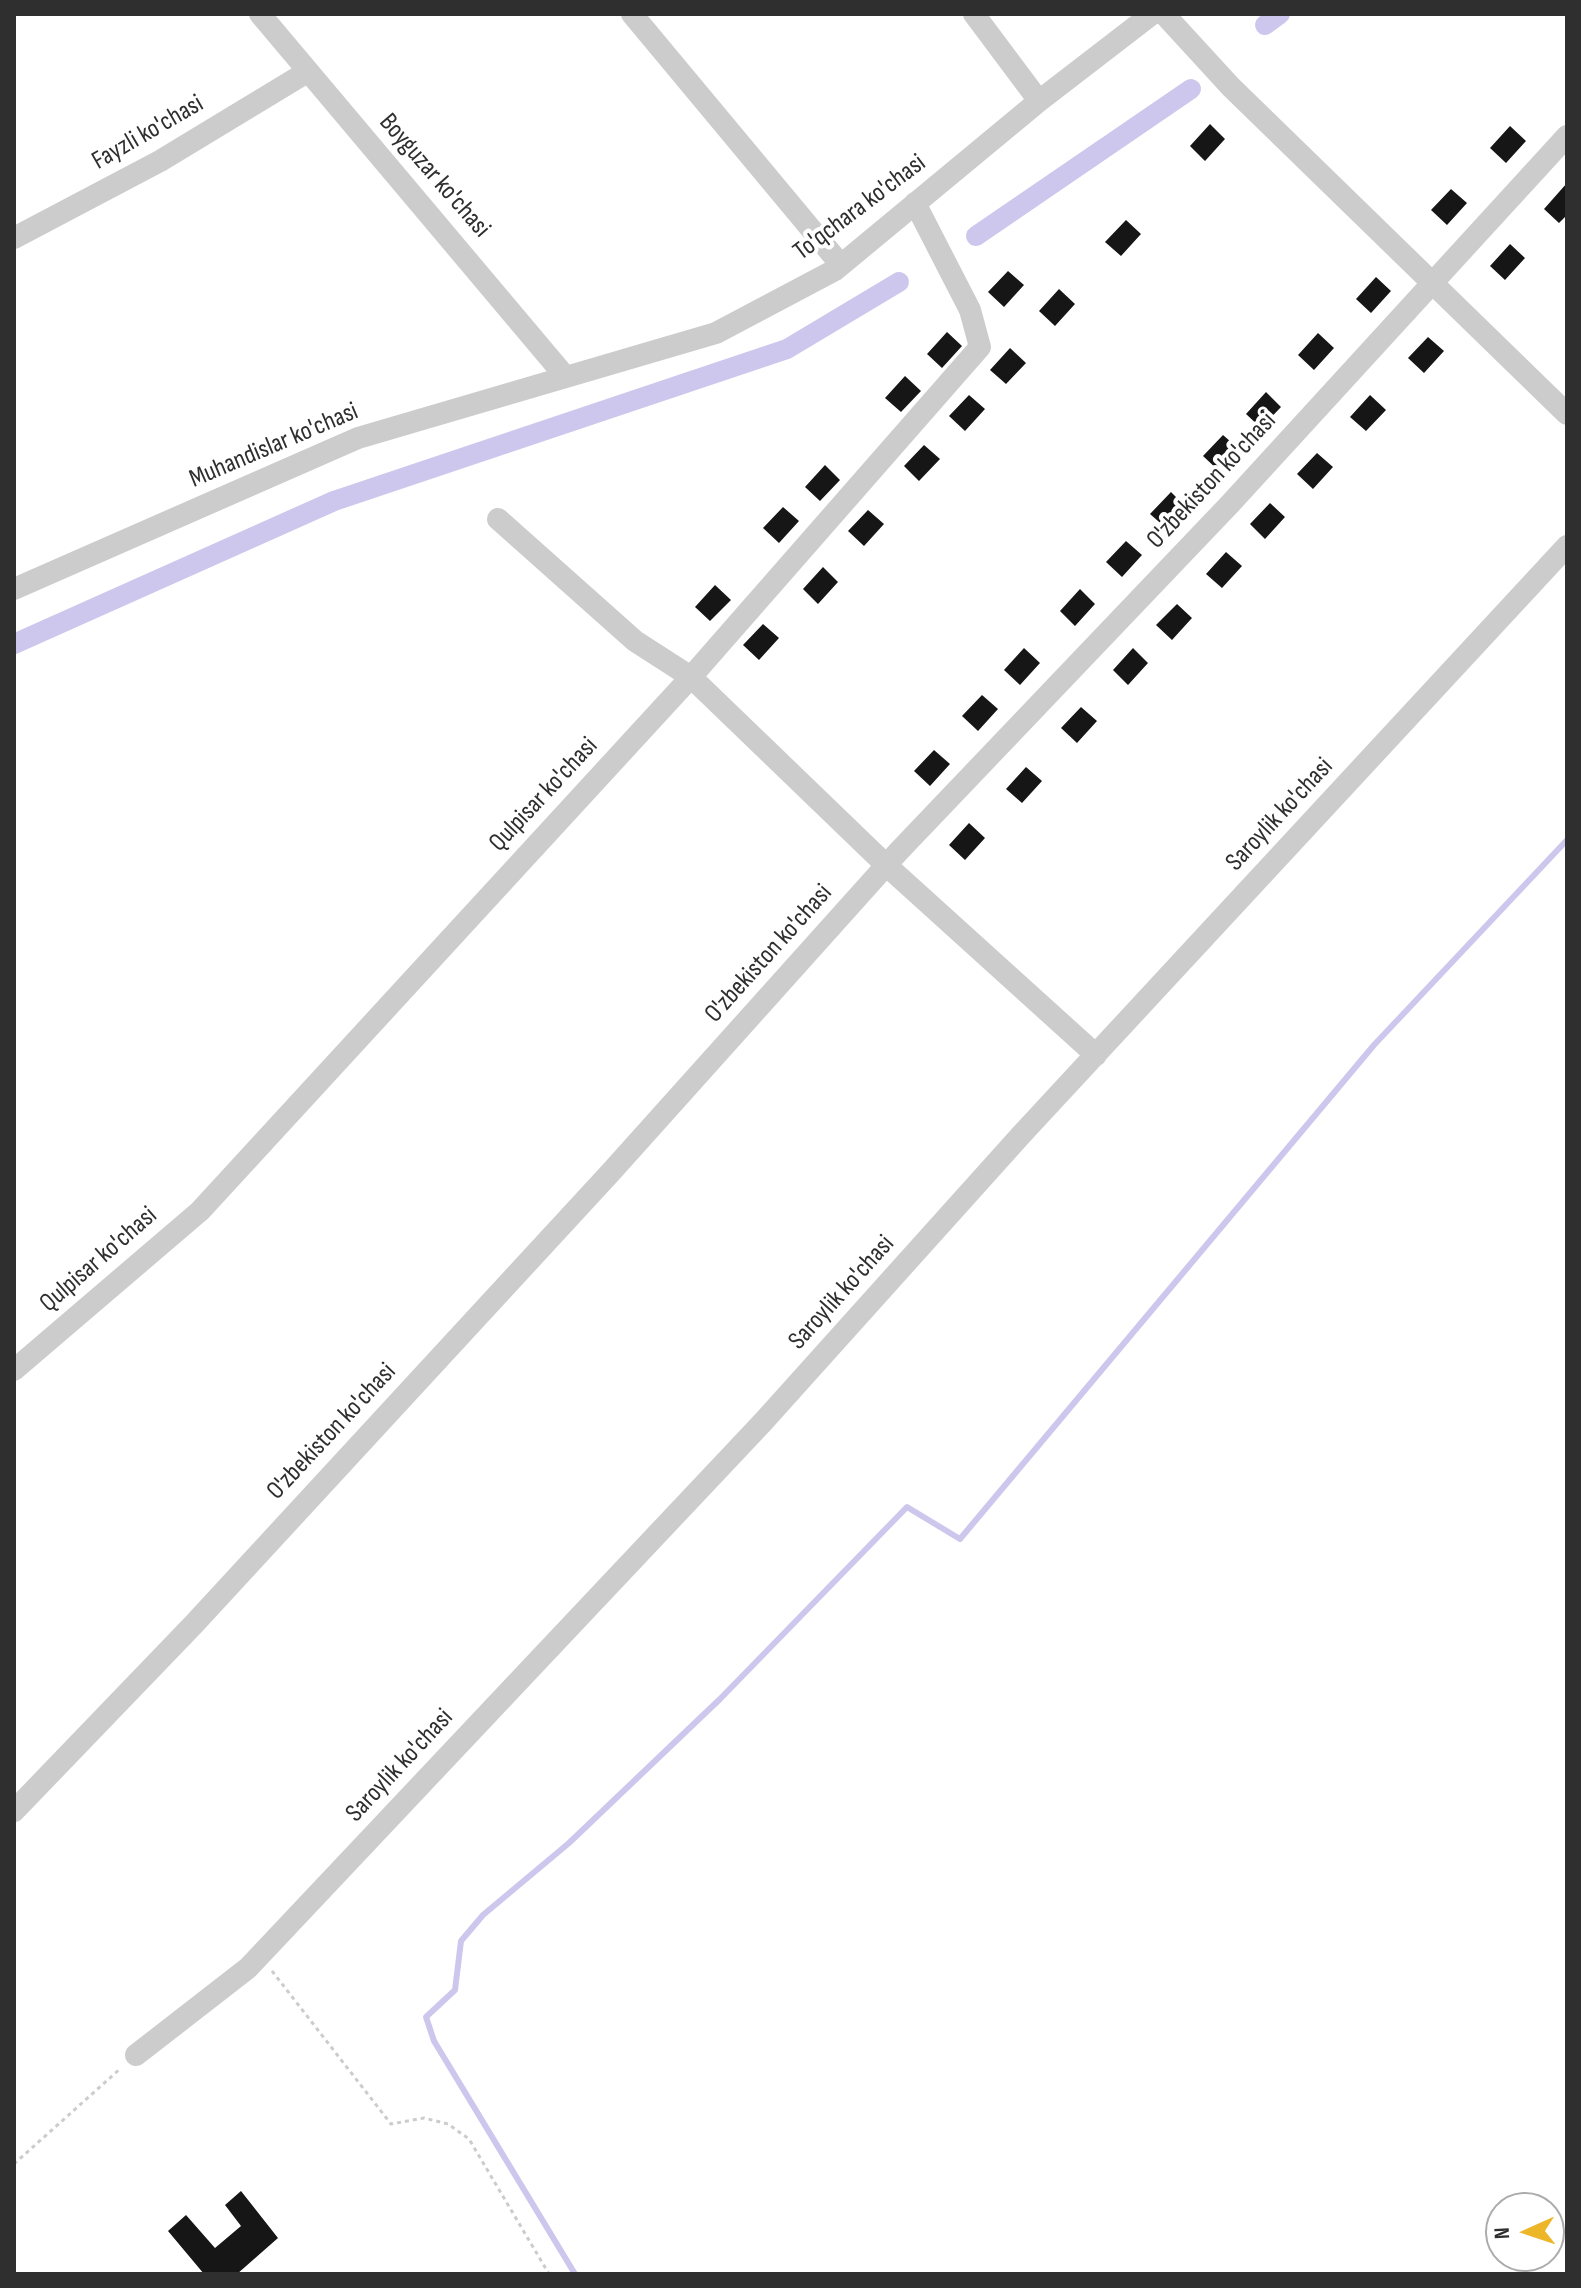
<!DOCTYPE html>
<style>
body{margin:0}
#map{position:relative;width:1581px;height:2288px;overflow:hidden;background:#fff;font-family:"Sofia Sans Condensed",sans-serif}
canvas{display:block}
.frame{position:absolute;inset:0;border:16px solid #2f2f2f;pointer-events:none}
.north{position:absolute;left:1485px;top:2192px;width:80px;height:80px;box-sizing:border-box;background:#fff;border:2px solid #acacac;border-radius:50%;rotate:267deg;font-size:22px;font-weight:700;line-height:32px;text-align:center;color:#2f2f2f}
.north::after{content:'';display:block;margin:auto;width:28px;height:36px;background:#edb629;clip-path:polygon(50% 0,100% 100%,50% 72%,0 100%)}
</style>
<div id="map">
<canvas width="1581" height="2288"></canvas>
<div class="frame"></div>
<div class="north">N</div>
</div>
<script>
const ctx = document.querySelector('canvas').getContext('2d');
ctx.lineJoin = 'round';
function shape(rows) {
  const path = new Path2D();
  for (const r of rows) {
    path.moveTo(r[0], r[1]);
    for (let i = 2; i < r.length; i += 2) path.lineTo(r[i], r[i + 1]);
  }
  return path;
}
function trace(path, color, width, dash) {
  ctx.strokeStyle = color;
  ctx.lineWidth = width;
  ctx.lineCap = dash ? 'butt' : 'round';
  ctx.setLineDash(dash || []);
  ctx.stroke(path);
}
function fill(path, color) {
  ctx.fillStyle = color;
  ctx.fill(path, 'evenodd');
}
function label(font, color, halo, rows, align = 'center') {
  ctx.font = font + ' "Sofia Sans Condensed",sans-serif';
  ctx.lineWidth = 8;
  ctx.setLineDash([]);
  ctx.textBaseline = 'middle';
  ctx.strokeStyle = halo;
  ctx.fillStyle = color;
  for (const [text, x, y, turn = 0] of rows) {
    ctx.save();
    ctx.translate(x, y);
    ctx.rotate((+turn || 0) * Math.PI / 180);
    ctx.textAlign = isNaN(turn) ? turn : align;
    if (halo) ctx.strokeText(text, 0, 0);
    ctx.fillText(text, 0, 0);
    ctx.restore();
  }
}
const stream = shape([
 [575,2274,434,2041,426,2017,455,1990,461,1941,483,1915,569,1843,720,1699,907,1507,960,1539,1374,1045,1567,840]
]);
const canal = shape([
 [1265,25,1280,14],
 [976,236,1191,89],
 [14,644,334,501,787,349,899,282]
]);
const building = shape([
 [1210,124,1225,139,1205,161,1190,146],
 [1510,126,1526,141,1506,163,1490,148],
 [1567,183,1567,215,1559,223,1544,209],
 [1451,189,1467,203,1447,225,1431,210],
 [1126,220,1141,234,1121,256,1105,242],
 [1510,244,1525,258,1505,280,1490,266],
 [1008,271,1024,285,1004,307,988,292],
 [1376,277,1391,291,1371,313,1356,299],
 [1059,289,1075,304,1055,326,1039,311],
 [947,332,962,346,942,368,927,354],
 [1318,333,1334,348,1314,370,1298,355],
 [1428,337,1444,351,1424,373,1408,358],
 [1010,348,1026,363,1006,384,990,370],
 [905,376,921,391,901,412,885,398],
 [1266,392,1281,407,1261,428,1246,414],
 [969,395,985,409,965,431,949,416],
 [1370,395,1386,410,1366,431,1350,417],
 [1223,435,1239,449,1219,471,1203,456],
 [924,445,940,459,919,481,904,466],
 [1317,453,1333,467,1313,489,1297,474],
 [825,465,840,480,820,501,805,487],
 [1171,492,1186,507,1166,528,1150,514],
 [1270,503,1285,517,1265,539,1250,524],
 [783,507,799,521,779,543,763,528],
 [868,510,884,524,864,546,848,531],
 [1126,541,1142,555,1122,577,1106,562],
 [1226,552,1242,566,1222,588,1206,574],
 [823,567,838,582,818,604,803,589],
 [715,585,731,600,710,621,695,607],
 [1080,589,1095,604,1075,626,1060,611],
 [1177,604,1192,618,1172,640,1156,625],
 [763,624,779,638,759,660,743,645],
 [1024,648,1040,663,1020,685,1004,670],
 [1133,648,1148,663,1128,685,1113,670],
 [982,695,998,709,978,731,962,716],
 [1081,707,1097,721,1077,743,1061,728],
 [934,750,950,764,930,786,914,771],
 [1026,767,1042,781,1022,803,1006,789],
 [969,823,985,838,965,860,949,845],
 [241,2191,278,2238,237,2274,204,2274,168,2231,186,2215,215,2248,241,2226,225,2205]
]);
const path = shape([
 [272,1971,391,2124,424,2118,448,2124,469,2139,549,2274],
 [14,2164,121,2068]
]);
const minor = shape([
 [260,14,564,375],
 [632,14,841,265],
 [974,14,1039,101],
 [1164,14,1231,87,1567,414],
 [14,238,160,161,307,72],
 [498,519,635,641,691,677,886,865,1096,1055],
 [14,589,358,438,716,333,835,270,1039,101,1152,14],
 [14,1370,200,1211,691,677,980,347,970,310,915,203],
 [14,1811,194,1624,611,1172,899,851,1230,504,1567,136],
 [136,2055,248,1968,763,1422,1021,1135,1567,546]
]);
const streetNames = [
 ["Fayzli ko'chasi",148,133,-30],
 ["Boyguzar ko'chasi",434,176,49],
 ["To'qchara ko'chasi",860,208,-37],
 ["Muhandislar ko'chasi",274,446,-23],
 ["O'zbekiston ko'chasi",1212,481,-47],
 ["Qulpisar ko'chasi",544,795,-47],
 ["Saroylik ko'chasi",1280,815,-47],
 ["O'zbekiston ko'chasi",769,954,-48],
 ["Qulpisar ko'chasi",99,1260,-41],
 ["Saroylik ko'chasi",842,1293,-48],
 ["O'zbekiston ko'chasi",332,1432,-47],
 ["Saroylik ko'chasi",400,1766,-47]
];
trace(stream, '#cec7ed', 6);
trace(canal, '#cec7ed', 20);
fill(building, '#161616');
trace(path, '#ccc', 3, [4, 4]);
trace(minor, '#ccc', 22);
label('26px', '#2f2f2f', '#fff', streetNames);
</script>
